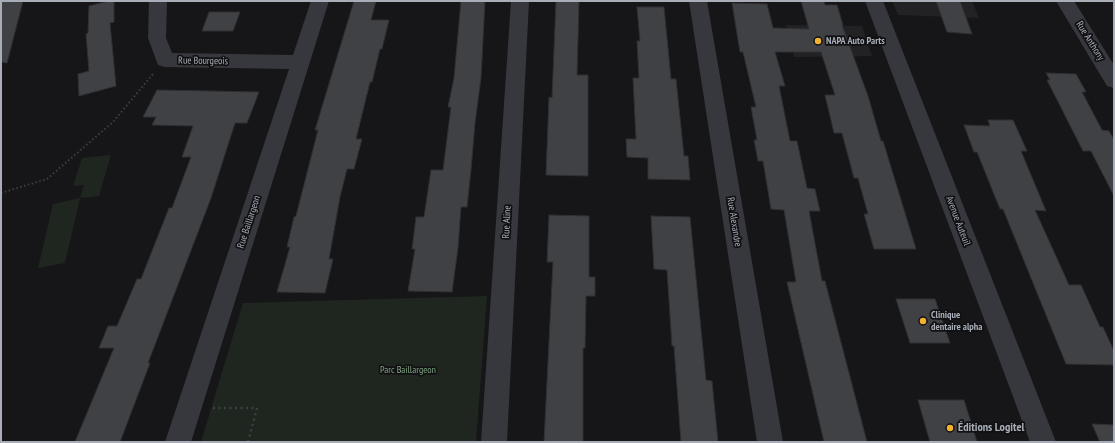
<!DOCTYPE html>
<meta charset="utf-8">
<style>
body{margin:0}
#map{position:relative;width:1115px;height:443px;overflow:hidden;background:#161618;font-family:"PT Sans Narrow",sans-serif}
canvas{display:block}
.frame{position:absolute;inset:0;border:2px solid #a8adb8;pointer-events:none}
</style>
<div id="map">
<canvas width="1115" height="443"></canvas>
<div class="frame"></div>
</div>
<script>
const ctx = document.querySelector('canvas').getContext('2d');
ctx.lineJoin = 'round';
function fill(path, color) {
  ctx.fillStyle = color;
  ctx.fill(path, 'evenodd');
}
function shape(rows) {
  const path = new Path2D();
  for (const r of rows) {
    path.moveTo(r[0], r[1]);
    for (let i = 2; i < r.length; i += 2) path.lineTo(r[i], r[i + 1]);
  }
  return path;
}
function trace(path, color, width, dash) {
  ctx.strokeStyle = color;
  ctx.lineWidth = width;
  ctx.lineCap = dash ? 'butt' : 'round';
  ctx.setLineDash(dash || []);
  ctx.stroke(path);
}
function label(font, color, halo, rows, align = 'center') {
  ctx.font = font + ' "PT Sans Narrow",sans-serif';
  ctx.lineWidth = 3.5;
  ctx.setLineDash([]);
  ctx.textBaseline = 'middle';
  ctx.strokeStyle = halo;
  ctx.fillStyle = color;
  for (const [text, x, y, turn = 0] of rows) {
    ctx.save();
    ctx.translate(x, y);
    ctx.rotate((+turn || 0) * Math.PI / 180);
    ctx.textAlign = isNaN(turn) ? turn : align;
    if (halo) ctx.strokeText(text, 0, 0);
    ctx.fillText(text, 0, 0);
    ctx.restore();
  }
}
const built = shape([
 [892,1,972,1,979,18,898,15],
 [786,25,862,26,872,56,794,57]
]);
const green = shape([
 [111,155,99,196,80,198,65,263,38,268,53,204,80,198,84,185,73,186,82,158],
 [487,296,476,442,201,442,243,303]
]);
const building = shape([
 [1,1,23,1,7,63,1,62,1,1],
 [109,1,114,1,114,22,110,23,116,86,79,96,78,74,89,71,86,34,88,33,89,6,109,1],
 [354,1,376,1,371,20,389,20,382,49,380,49,372,82,370,82,356,139,362,139,354,169,347,169,340,197,329,259,333,259,325,293,277,292,290,247,287,247,294,217,296,216,318,130,315,130,354,1],
 [461,1,485,1,481,78,475,123,471,170,467,207,461,207,458,248,452,292,408,291,415,249,412,249,416,217,424,217,431,170,443,170,451,107,448,107,454,78,461,1],
 [556,1,579,1,577,75,588,75,588,176,546,175,549,97,552,98,556,1],
 [801,1,824,1,825,5,837,5,843,25,842,25,868,96,881,141,883,141,916,249,874,249,864,214,868,214,858,178,854,178,842,133,834,133,825,95,835,95,821,52,775,52,785,86,779,86,790,141,797,141,807,188,815,189,820,211,809,211,822,281,825,281,867,442,824,442,787,282,796,282,784,210,771,209,763,161,758,161,754,140,757,140,751,107,756,107,743,52,740,52,732,3,767,4,773,28,809,29,801,1],
 [936,1,960,1,972,34,947,32,936,1],
 [637,7,664,7,671,79,676,79,684,156,688,156,690,180,648,179,648,158,627,157,626,139,636,139,633,78,639,78,637,41,640,41,637,7],
 [209,12,240,12,233,31,202,31,209,12],
 [1046,73,1076,74,1086,92,1082,92,1102,130,1109,131,1114,140,1114,196,1091,151,1083,151,1047,80,1050,80,1046,73],
 [157,90,259,92,247,123,235,123,211,198,148,363,150,363,120,442,75,442,114,348,99,348,108,326,117,326,137,279,141,279,169,208,172,208,191,157,182,157,193,126,152,125,156,117,143,117,157,90],
 [988,120,1013,120,1027,151,1021,151,1046,211,1035,210,1069,285,1081,285,1100,327,1103,327,1114,351,1114,365,1066,364,1003,209,1000,209,977,152,974,152,964,125,990,126,988,120],
 [549,215,589,216,589,277,595,277,595,296,586,296,585,348,583,348,583,442,544,442,553,262,547,262,549,215],
 [651,216,690,217,706,380,712,381,718,442,681,442,674,346,672,346,667,270,654,269,651,216],
 [896,299,935,299,950,343,910,343,896,299],
 [918,400,964,400,977,442,930,442,918,400],
 [1092,424,1114,425,1114,442,1100,442,1092,424]
]);
const pathFar1 = shape([
 [1,193,47,179,113,122,153,74]
]);
const path = shape([
 [213,408,257,408,248,442]
]);
const minor = shape([
 [149,1,167,1,166,38,172,53,293,55,311,1,329,1,191,442,165,442,289,69,165,67,158,65,148,38,149,1],
 [511,1,529,1,507,442,481,442,511,1],
 [689,1,707,1,783,442,757,442,689,1],
 [1056,1,1074,1,1114,65,1114,88,1107,86,1056,1]
]);
const tertiary = shape([
 [865,1,883,1,1056,442,1030,442,865,1]
]);
const markers = [
 [818,41,4,"#f2b134"],
 [923,321,4,"#f2b134"],
 [950,428,4,"#f2b134"]
];
const poiNames = [
 ["NAPA Auto Parts",826,41],
 ["Clinique",931,315],
 ["dentaire alpha",931,327]
];
const streetNames = [
 ["Rue Anthony",1090,41,58],
 ["Rue Bourgeois",203,61,1],
 ["Avenue Auteuil",958,221,69],
 ["Rue Baillargeon",249,222,-72],
 ["Rue Aline",507,222,-87],
 ["Rue Alexandre",734,222,81]
];
const parkNames = [
 ["Parc Baillargeon",408,370]
];
const nearPoinames = [
 ["Éditions Logitel",958,428]
];
fill(built, '#222225');
fill(green, '#1e261f');
fill(building, '#404145');
trace(building, '#303034', 1);
trace(pathFar1, '#3d3f44', 2, [1.5, 2.5]);
trace(path, '#3d3f44', 2.5, [2, 3.5]);
fill(minor, '#37383d');
fill(tertiary, '#37383d');
for (const [x, y, r, color] of markers) {
  const dot = new Path2D();
  dot.arc(x, y, r, 0, 2 * Math.PI);
  ctx.fillStyle = color;
  ctx.fill(dot);
  trace(dot, '#111113', 1.5);
}
label('bold 10px', '#a8adb8', '#111113', poiNames, 'left');
label('10px', '#a8adb8', '#111113', streetNames);
label('10px', '#7fa381', '#111113', parkNames);
label('bold 12px', '#a8adb8', '#111113', nearPoinames, 'left');
</script>
